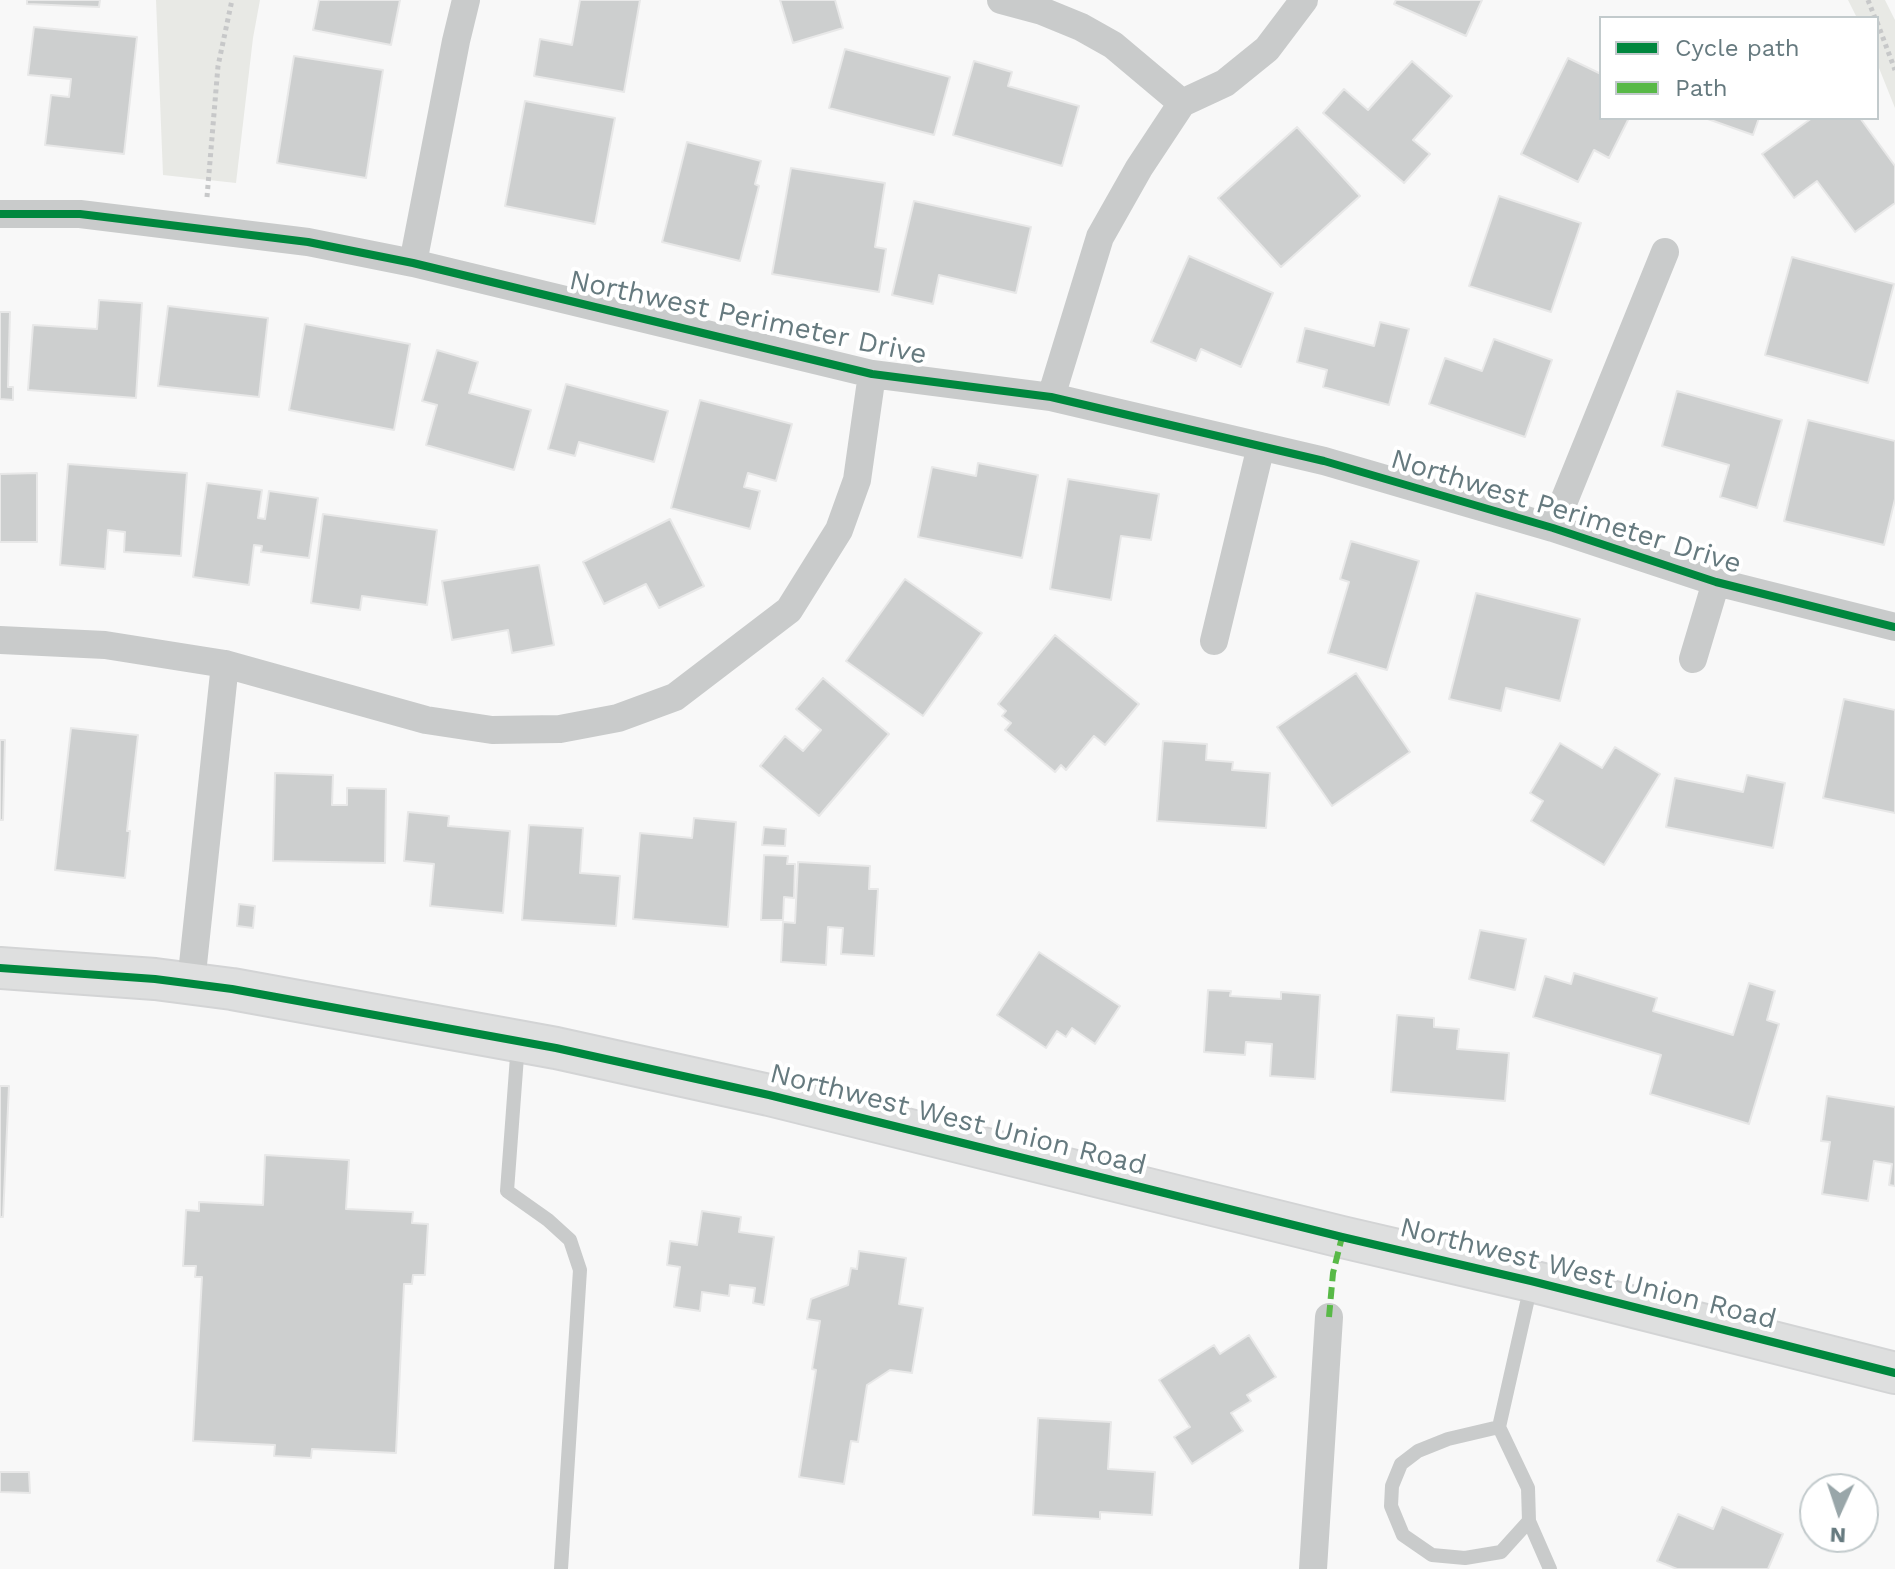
<!DOCTYPE html>
<style>
body{margin:0}
#map{position:relative;width:1895px;height:1569px;overflow:hidden;background:#f8f8f8;font-family:"Work Sans",sans-serif}
canvas{display:block}
.legend{position:absolute;left:1599px;top:16px;width:280px;height:104px;box-sizing:border-box;background:#fff;border:2px solid #c2cacc;margin:0;padding:10px 14px;list-style:none;font-size:24px;color:#667a7f}
.legend li{display:flex;align-items:center;gap:16px;height:40px}
.legend b{width:40px;border:2px solid #c2cacc}
.north{position:absolute;left:1799px;top:1473px;width:80px;height:80px;box-sizing:border-box;background:#fff;border:2px solid #c2cacc;border-radius:50%;rotate:183deg;font-size:22px;font-weight:700;line-height:32px;text-align:center;color:#667a7f}
.north::after{content:'';display:block;margin:auto;width:28px;height:36px;background:#99a6a9;clip-path:polygon(50% 0,100% 100%,50% 72%,0 100%)}
</style>
<div id="map">
<canvas width="1895" height="1569"></canvas>
<ul class="legend">
<li><b style="height:10px;background:#00873e"></b>Cycle path</li>
<li><b style="height:10px;background:#58b947"></b>Path</li>
</ul>
<div class="north">N</div>
</div>
<script>
const ctx = document.querySelector('canvas').getContext('2d');
ctx.lineJoin = 'round';
function fill(path, color) {
  ctx.fillStyle = color;
  ctx.fill(path, 'evenodd');
}
function shape(rows) {
  const path = new Path2D();
  for (const r of rows) {
    path.moveTo(r[0], r[1]);
    for (let i = 2; i < r.length; i += 2) path.lineTo(r[i], r[i + 1]);
  }
  return path;
}
function trace(path, color, width, dash) {
  ctx.strokeStyle = color;
  ctx.lineWidth = width;
  ctx.lineCap = dash ? 'butt' : 'round';
  ctx.setLineDash(dash || []);
  ctx.stroke(path);
}
function label(font, color, halo, rows, align = 'center') {
  ctx.font = font + ' "Work Sans",sans-serif';
  ctx.lineWidth = 8;
  ctx.setLineDash([]);
  ctx.textBaseline = 'middle';
  ctx.strokeStyle = halo;
  ctx.fillStyle = color;
  for (const [text, x, y, turn = 0] of rows) {
    ctx.save();
    ctx.translate(x, y);
    ctx.rotate((+turn || 0) * Math.PI / 180);
    ctx.textAlign = isNaN(turn) ? turn : align;
    if (halo) ctx.strokeText(text, 0, 0);
    ctx.fillText(text, 0, 0);
    ctx.restore();
  }
}
const green = shape([
 [156,0,260,0,253,38,236,183,163,175],
 [1848,0,1885,0,1895,20,1895,108,1877,63,1877,18,1857,18]
]);
const building = shape([
 [27,0,100,0,99,7,27,4,27,0],
 [319,0,400,0,391,45,313,30,319,0],
 [580,0,640,0,624,92,534,76,540,39,572,45,580,0],
 [780,0,835,0,843,28,793,43,780,0],
 [1396,0,1482,0,1466,36,1394,4,1396,0],
 [34,27,137,37,124,154,45,145,51,95,69,97,71,79,28,75,34,27],
 [845,49,950,77,934,135,829,108,845,49],
 [294,56,383,70,366,178,277,163,294,56],
 [1568,58,1601,74,1601,118,1629,118,1609,158,1594,150,1578,182,1521,154,1568,58],
 [974,61,1012,72,1008,86,1079,106,1062,166,953,135,974,61],
 [1412,61,1452,96,1413,140,1430,154,1404,183,1323,113,1344,89,1368,110,1412,61],
 [525,101,615,118,595,224,505,206,525,101],
 [1705,118,1759,118,1753,135,1705,118],
 [1812,118,1860,118,1895,166,1895,203,1855,232,1817,181,1794,198,1762,154,1812,118],
 [1297,127,1360,196,1281,267,1218,198,1297,127],
 [687,142,761,161,755,184,759,186,740,261,662,242,687,142],
 [791,168,885,183,875,247,886,249,879,292,772,274,791,168],
 [1499,196,1581,223,1551,312,1469,286,1499,196],
 [914,201,1031,227,1016,293,939,275,933,304,892,295,914,201],
 [1189,256,1273,293,1241,367,1201,349,1196,361,1151,342,1189,256],
 [1792,257,1894,284,1868,383,1765,355,1792,257],
 [99,300,142,303,136,398,28,390,33,325,97,329,99,300],
 [168,306,268,318,259,397,158,386,168,306],
 [0,312,10,312,8,387,13,387,13,400,0,399,0,312],
 [1380,322,1409,329,1389,405,1323,387,1327,370,1297,362,1305,328,1374,346,1380,322],
 [305,324,410,344,394,430,289,410,305,324],
 [1494,339,1552,360,1525,437,1429,404,1445,358,1482,371,1494,339],
 [437,350,478,362,469,393,531,410,514,470,426,445,437,405,422,401,437,350],
 [566,384,668,411,654,462,579,442,575,456,548,449,566,384],
 [1677,391,1782,420,1757,508,1720,497,1729,465,1662,446,1677,391],
 [700,400,792,424,776,481,748,473,744,487,760,491,750,529,671,508,700,400],
 [1808,420,1895,441,1895,499,1884,545,1784,521,1808,420],
 [978,463,1038,475,1022,558,918,537,932,467,976,476,978,463],
 [68,464,187,473,181,556,124,552,125,532,108,530,105,569,60,565,68,464],
 [37,473,37,542,0,542,0,474,37,473],
 [1068,479,1159,494,1151,540,1121,536,1111,600,1050,589,1068,479],
 [207,483,262,490,258,518,265,519,269,491,318,498,309,558,261,552,262,546,254,545,249,585,193,577,207,483],
 [323,514,437,530,427,605,362,596,360,610,311,603,323,514],
 [670,519,704,586,659,608,646,584,604,604,583,562,670,519],
 [1351,541,1419,561,1387,670,1328,653,1349,582,1340,579,1351,541],
 [539,565,554,645,512,653,508,630,452,640,442,581,539,565],
 [905,579,982,633,923,716,846,661,905,579],
 [1476,593,1580,619,1560,701,1506,688,1501,711,1449,699,1476,593],
 [1055,635,1139,704,1105,745,1094,736,1066,770,1061,765,1055,772,1005,730,1011,723,1002,716,1006,711,998,704,1055,635],
 [1356,673,1410,752,1332,806,1277,727,1356,673],
 [823,678,889,734,819,816,760,766,785,736,803,751,821,730,796,709,823,678],
 [1844,699,1895,710,1895,813,1823,798,1844,699],
 [71,728,138,735,127,831,130,831,125,878,55,870,71,728],
 [0,740,5,740,3,820,0,820,0,740],
 [1163,741,1207,744,1206,760,1233,762,1232,770,1270,773,1266,828,1157,821,1163,741],
 [1560,743,1602,768,1615,747,1660,774,1604,865,1531,821,1543,801,1530,793,1560,743],
 [275,773,333,775,332,805,347,805,347,788,386,789,385,863,273,861,275,773],
 [1747,775,1785,783,1773,848,1666,827,1675,778,1743,792,1747,775],
 [408,812,449,816,448,826,510,831,503,913,430,906,434,864,404,861,408,812],
 [694,818,736,822,728,927,633,919,640,833,692,838,694,818],
 [529,825,583,828,580,873,620,876,616,926,522,920,529,825],
 [764,827,786,829,785,846,762,845,764,827],
 [764,855,788,856,787,864,795,864,794,898,784,897,783,920,761,920,764,855],
 [798,862,870,866,869,889,878,889,874,956,841,954,843,928,828,927,826,965,781,962,783,922,795,923,798,862],
 [239,904,255,906,253,928,237,926,239,904],
 [1480,930,1526,939,1515,990,1469,979,1480,930],
 [1039,952,1120,1006,1095,1044,1072,1028,1066,1037,1057,1031,1046,1048,997,1015,1039,952],
 [1574,973,1657,998,1653,1011,1733,1035,1749,983,1775,991,1767,1020,1779,1024,1749,1124,1650,1094,1661,1055,1533,1017,1545,976,1571,984,1574,973],
 [1208,990,1231,991,1230,996,1281,999,1281,992,1320,995,1315,1079,1270,1076,1272,1044,1246,1042,1245,1055,1204,1052,1208,990],
 [1397,1015,1434,1018,1434,1027,1459,1029,1457,1049,1509,1053,1505,1101,1391,1092,1397,1015],
 [0,1086,9,1086,3,1217,0,1217,0,1086],
 [1827,1096,1895,1107,1895,1186,1889,1185,1892,1164,1874,1161,1868,1201,1822,1194,1830,1142,1821,1141,1827,1096],
 [265,1155,349,1160,346,1209,413,1212,412,1223,428,1224,425,1275,413,1275,412,1284,404,1284,396,1453,312,1449,311,1458,274,1456,275,1445,193,1441,202,1277,195,1277,196,1266,183,1266,186,1210,199,1211,199,1202,263,1205,265,1155],
 [702,1211,741,1217,739,1232,774,1237,764,1305,753,1303,755,1288,730,1285,729,1296,702,1292,700,1311,674,1307,680,1267,667,1265,670,1241,697,1245,702,1211],
 [859,1251,906,1258,899,1304,923,1308,912,1373,890,1370,867,1385,858,1442,851,1441,844,1484,799,1477,816,1370,812,1369,820,1321,807,1319,811,1299,848,1285,851,1268,857,1269,859,1251],
 [1249,1335,1276,1377,1247,1395,1251,1401,1231,1413,1243,1431,1192,1464,1174,1437,1190,1427,1159,1380,1214,1345,1220,1354,1249,1335],
 [1038,1418,1111,1422,1108,1469,1155,1472,1152,1515,1100,1512,1100,1519,1033,1515,1038,1418],
 [0,1472,29,1472,30,1493,0,1492,0,1472],
 [1722,1507,1783,1534,1768,1569,1677,1569,1657,1561,1678,1514,1713,1529,1722,1507]
]);
const path = shape([
 [1868,0,1875,18],
 [1877,22,1895,70],
 [207,197,218,66,232,0]
]);
const lane = shape([
 [518,1043,507,1191,548,1220,570,1240,580,1270,561,1569],
 [1499,1427,1448,1439,1418,1451,1401,1464,1392,1486,1391,1506,1403,1535,1432,1555,1465,1558,1501,1552,1529,1521,1528,1488,1499,1427,1531,1285],
 [1529,1521,1550,1569]
]);
const street = shape([
 [1001,0,1042,11,1081,27,1113,45,1182,103],
 [0,214,80,214,308,242,413,263,872,374,1051,397,1324,461,1553,528,1716,582,1895,627],
 [413,263,456,41,466,0],
 [1051,397,1100,237,1139,168,1182,103,1225,83,1267,49,1304,0],
 [1553,528,1665,252],
 [0,640,105,645,225,664,426,720,492,730,560,729,618,718,675,697,789,610,839,530,857,480,872,374],
 [1214,641,1261,446],
 [1693,659,1716,582],
 [191,983,225,664],
 [1313,1569,1329,1317]
]);
const secondary = shape([
 [0,968,155,979,232,989,556,1048,769,1095,1342,1237,1531,1281,1895,1373]
]);
const quiet = shape([
 [1329,1317,1333,1273,1342,1237]
]);
const cycleway = shape([
 [0,214,80,214,308,242,413,263,872,374,1051,397,1324,461,1553,528,1716,582,1895,627],
 [0,968,155,979,232,989,556,1048,769,1095,1342,1237,1531,1281,1895,1373]
]);
const streetNames = [
 ["Northwest Perimeter Drive",748,318,12],
 ["Northwest Perimeter Drive",1566,512,17],
 ["Northwest West Union Road",958,1120,14],
 ["Northwest West Union Road",1588,1274,14]
];
fill(green, '#e8e9e5');
fill(building, '#cdcfcf');
trace(building, '#e8e8e8', 2);
trace(secondary, '#d3d4d5', 44);
trace(path, '#c7c8c9', 5, [4, 4]);
trace(lane, '#c9cbcb', 14);
trace(street, '#c9cbcb', 28);
trace(secondary, '#dedfdf', 40);
trace(quiet, '#58b947', 6, [12, 6]);
trace(cycleway, '#00873e', 8);
label('28px', '#667a7f', '#fff', streetNames);
</script>
